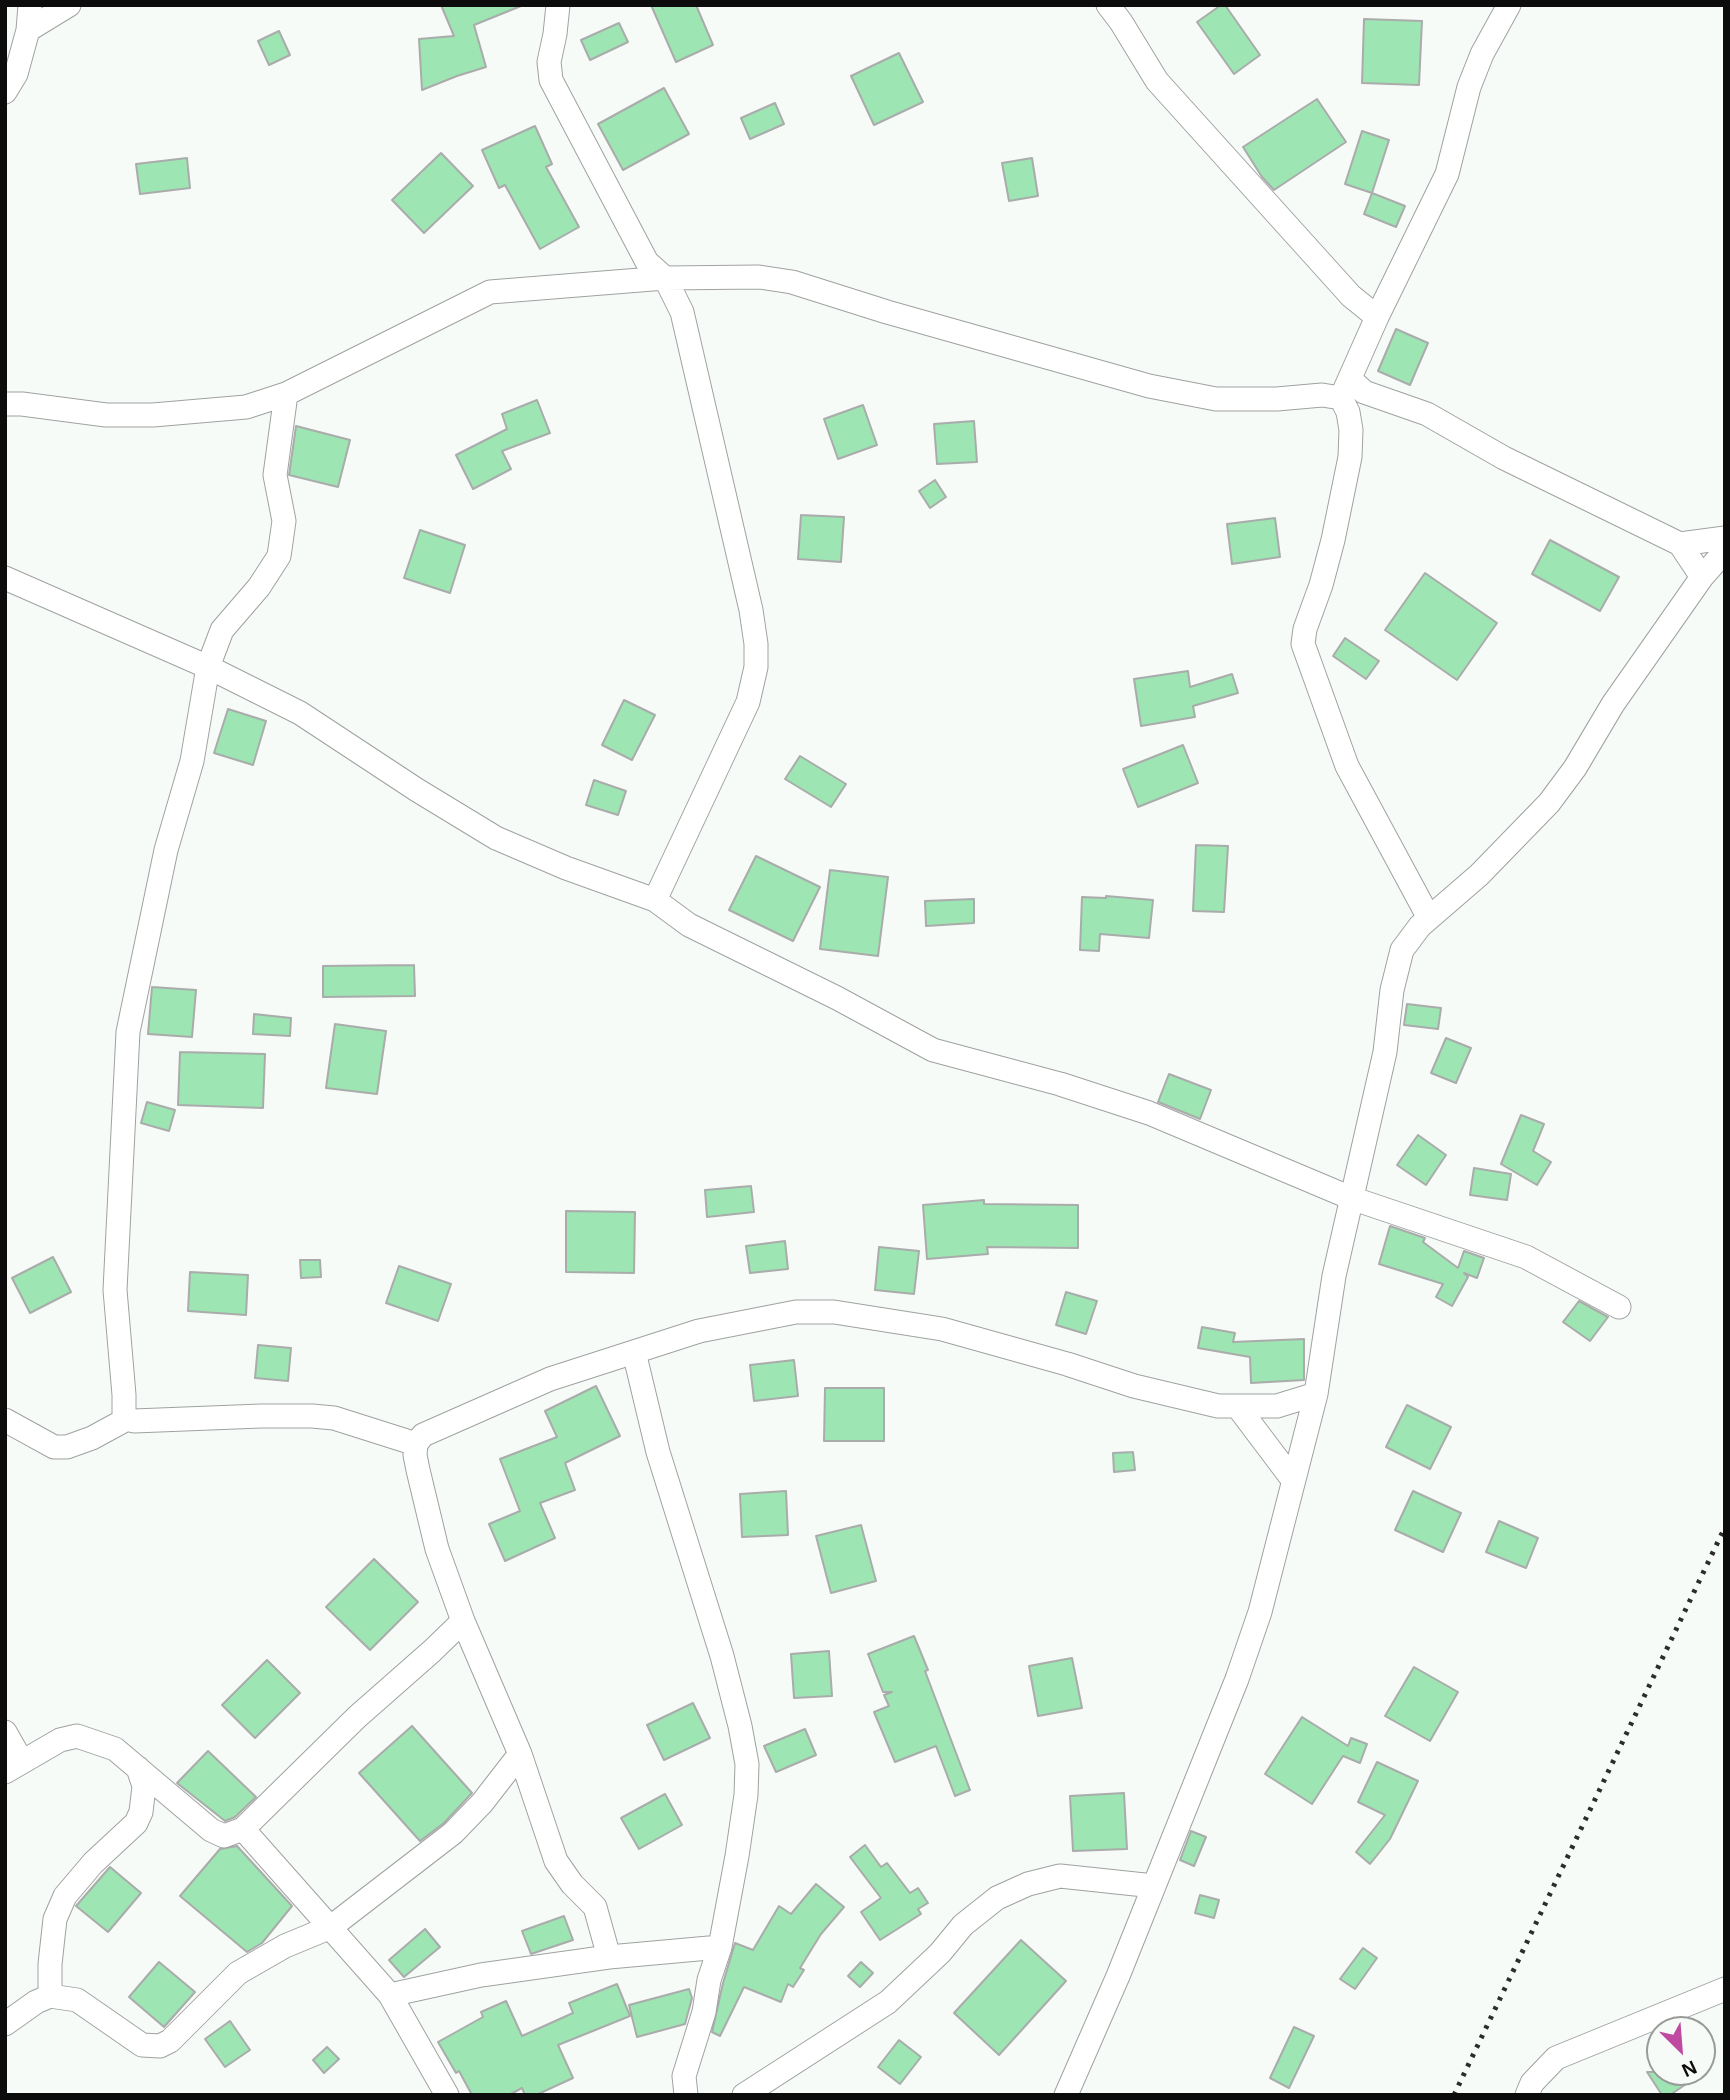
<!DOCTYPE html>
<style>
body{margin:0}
#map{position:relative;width:1730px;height:2100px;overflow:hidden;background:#f7fbf8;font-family:Helvetica,sans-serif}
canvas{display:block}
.frame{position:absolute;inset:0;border:7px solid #0b0c0b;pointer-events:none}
.north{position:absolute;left:1646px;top:2016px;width:70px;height:70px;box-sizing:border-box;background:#f7fbf8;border:2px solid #999b99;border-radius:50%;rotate:155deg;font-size:19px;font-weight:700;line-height:28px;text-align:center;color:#0b0c0b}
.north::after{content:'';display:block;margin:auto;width:24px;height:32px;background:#bf4aa2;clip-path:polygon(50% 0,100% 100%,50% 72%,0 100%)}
</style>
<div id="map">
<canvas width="1730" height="2100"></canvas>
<div class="frame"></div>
<div class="north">N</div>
</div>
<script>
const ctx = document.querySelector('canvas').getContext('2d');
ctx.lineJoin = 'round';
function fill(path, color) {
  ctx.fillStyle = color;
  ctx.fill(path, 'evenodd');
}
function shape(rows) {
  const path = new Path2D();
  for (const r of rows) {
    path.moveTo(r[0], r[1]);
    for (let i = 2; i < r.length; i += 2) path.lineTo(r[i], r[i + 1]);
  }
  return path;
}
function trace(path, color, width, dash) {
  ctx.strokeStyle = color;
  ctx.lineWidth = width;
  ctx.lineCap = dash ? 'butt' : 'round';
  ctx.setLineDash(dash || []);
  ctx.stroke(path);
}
const building = shape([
 [441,5,521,6,474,25,486,67,457,76,422,90,419,39,454,36,441,5],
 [651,5,696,5,713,45,676,62,651,5],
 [1221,5,1225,5,1260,55,1234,74,1197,22,1221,5],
 [1364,19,1422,21,1419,85,1362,83,1364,19],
 [619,23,628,42,590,60,581,40,619,23],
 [279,31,290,55,269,65,258,41,279,31],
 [899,53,923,102,874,125,851,76,899,53],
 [664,88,689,134,623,170,598,124,664,88],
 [1317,99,1346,142,1274,190,1262,177,1243,147,1317,99],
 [775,103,784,124,750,139,741,118,775,103],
 [535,126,552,164,546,167,579,227,540,249,505,185,499,188,482,150,535,126],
 [1362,131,1389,140,1372,193,1345,184,1362,131],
 [441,153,473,186,424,233,392,200,441,153],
 [187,158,190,188,140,194,136,164,187,158],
 [1032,158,1038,196,1009,201,1002,163,1032,158],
 [1372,193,1405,206,1396,227,1364,214,1372,193],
 [1396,329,1428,343,1410,385,1378,371,1396,329],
 [537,400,550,433,502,451,511,469,473,489,456,455,507,429,502,414,537,400],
 [863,405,877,445,838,459,824,419,863,405],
 [974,421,977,462,937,464,934,424,974,421],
 [296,426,350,440,338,487,289,475,296,426],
 [935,480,946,497,930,508,919,491,935,480],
 [801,515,844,517,841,562,798,559,801,515],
 [1275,518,1280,557,1232,564,1227,524,1275,518],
 [420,530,465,545,450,593,404,578,420,530],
 [1550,540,1619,577,1600,611,1532,574,1550,540],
 [1425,573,1497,623,1457,680,1385,630,1425,573],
 [1345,638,1379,661,1366,679,1333,656,1345,638],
 [1188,671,1190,687,1232,674,1238,693,1193,706,1195,717,1141,726,1134,679,1188,671],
 [624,700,655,715,632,760,602,745,624,700],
 [228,709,266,721,253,765,214,753,228,709],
 [1183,745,1198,783,1138,807,1123,769,1183,745],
 [800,756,846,784,831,807,785,779,800,756],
 [594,780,626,791,618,815,586,805,594,780],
 [1196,845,1228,846,1224,912,1193,911,1196,845],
 [756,856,820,887,793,941,729,910,756,856],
 [830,870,888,877,878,956,820,949,830,870],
 [1106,896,1153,900,1149,938,1100,934,1099,951,1080,950,1082,897,1106,898,1106,896],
 [974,899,974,923,926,926,925,901,974,899],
 [414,965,415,996,323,997,323,966,414,965],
 [152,987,196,990,192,1037,148,1034,152,987],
 [1407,1004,1441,1008,1438,1029,1404,1025,1407,1004],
 [254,1014,291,1018,290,1036,253,1034,254,1014],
 [335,1024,386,1031,377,1094,326,1088,335,1024],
 [1446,1038,1471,1048,1456,1083,1431,1073,1446,1038],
 [180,1052,265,1054,263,1108,178,1105,180,1052],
 [1169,1074,1211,1090,1200,1119,1158,1102,1169,1074],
 [147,1102,175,1110,169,1131,141,1123,147,1102],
 [1521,1115,1544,1124,1533,1151,1551,1162,1537,1185,1501,1164,1521,1115],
 [1418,1135,1446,1155,1426,1185,1397,1165,1418,1135],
 [1474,1168,1511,1174,1507,1200,1470,1195,1474,1168],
 [751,1186,754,1212,707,1217,705,1190,751,1186],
 [984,1200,984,1204,1078,1205,1078,1248,987,1247,988,1254,927,1259,923,1205,984,1200],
 [566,1211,635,1212,634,1273,566,1272,566,1211],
 [1390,1226,1425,1238,1423,1242,1458,1268,1464,1251,1484,1258,1477,1278,1464,1273,1468,1277,1452,1306,1436,1297,1443,1284,1379,1264,1390,1226],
 [785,1241,788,1269,750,1273,746,1246,785,1241],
 [879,1247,919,1251,914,1294,875,1290,879,1247],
 [53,1257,71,1292,30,1313,12,1278,53,1257],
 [300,1260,320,1260,321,1277,301,1278,300,1260],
 [399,1266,451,1284,438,1321,386,1303,399,1266],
 [190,1272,248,1275,246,1315,188,1311,190,1272],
 [1066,1292,1097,1301,1086,1334,1056,1325,1066,1292],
 [1579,1301,1608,1317,1590,1341,1563,1322,1579,1301],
 [1202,1327,1235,1333,1233,1342,1304,1339,1304,1380,1251,1383,1250,1357,1198,1348,1202,1327],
 [258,1345,291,1348,288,1381,255,1378,258,1345],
 [794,1360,798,1396,754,1401,750,1365,794,1360],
 [596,1386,620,1436,565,1463,575,1490,540,1503,555,1538,505,1561,489,1524,520,1511,500,1459,557,1437,545,1411,596,1386],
 [825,1388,884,1388,884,1441,824,1441,825,1388],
 [1407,1405,1451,1427,1430,1469,1386,1447,1407,1405],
 [1133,1452,1135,1470,1114,1472,1113,1453,1133,1452],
 [786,1491,788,1535,742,1537,740,1494,786,1491],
 [1413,1491,1461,1513,1443,1552,1395,1530,1413,1491],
 [1499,1521,1538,1538,1526,1568,1486,1552,1499,1521],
 [861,1525,876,1581,831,1593,816,1536,861,1525],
 [374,1559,418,1602,370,1650,326,1607,374,1559],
 [914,1636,928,1670,925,1671,970,1790,955,1796,936,1746,895,1762,874,1712,889,1706,884,1695,892,1692,883,1692,868,1654,914,1636],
 [829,1651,832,1696,794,1698,791,1654,829,1651],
 [1072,1658,1082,1708,1038,1716,1029,1666,1072,1658],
 [267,1660,300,1693,255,1738,222,1705,267,1660],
 [1414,1667,1458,1692,1430,1741,1385,1716,1414,1667],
 [693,1703,710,1738,664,1760,647,1725,693,1703],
 [1302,1717,1348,1746,1351,1738,1367,1744,1360,1763,1343,1756,1312,1804,1265,1774,1302,1717],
 [412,1726,472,1793,444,1823,420,1841,359,1773,412,1726],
 [805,1729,816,1755,776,1772,764,1746,805,1729],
 [208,1751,256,1797,235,1817,225,1821,177,1783,208,1751],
 [1377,1762,1418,1781,1390,1839,1370,1864,1356,1852,1385,1815,1358,1802,1377,1762],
 [1124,1793,1127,1849,1073,1851,1070,1796,1124,1793],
 [665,1794,682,1825,639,1849,621,1818,665,1794],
 [1191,1831,1206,1837,1194,1866,1180,1860,1191,1831],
 [865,1845,881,1867,887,1863,910,1893,918,1888,928,1903,918,1909,921,1914,880,1940,861,1912,881,1898,850,1857,865,1845],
 [237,1846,292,1906,262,1943,247,1952,180,1896,220,1849,237,1846],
 [110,1867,141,1893,108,1932,76,1906,110,1867],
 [816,1884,844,1907,821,1934,800,1968,804,1970,793,1987,788,1984,781,2002,744,1987,720,2036,712,2032,723,1983,735,1943,753,1950,779,1906,791,1914,816,1884],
 [1200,1895,1219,1900,1214,1918,1195,1913,1200,1895],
 [564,1916,573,1940,531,1954,522,1931,564,1916],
 [425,1929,440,1947,404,1977,389,1960,425,1929],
 [1021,1940,1066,1981,999,2055,954,2013,1021,1940],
 [1363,1948,1377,1958,1355,1989,1340,1979,1363,1948],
 [159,1962,195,1992,164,2027,129,1997,159,1962],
 [861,1962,873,1973,860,1987,848,1976,861,1962],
 [617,1984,630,2016,558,2045,573,2078,536,2095,525,2095,522,2088,509,2095,472,2095,459,2071,456,2073,438,2042,483,2017,481,2012,506,2001,522,2036,573,2013,569,2003,617,1984],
 [689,1989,692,1998,685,2024,637,2037,629,2005,689,1989],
 [230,2021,250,2050,225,2067,205,2039,230,2021],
 [1294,2027,1314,2036,1289,2088,1270,2078,1294,2027],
 [899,2040,921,2057,900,2084,878,2067,899,2040],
 [327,2047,339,2059,324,2073,313,2060,327,2047],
 [1647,2072,1704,2072,1670,2095,1662,2095,1647,2072]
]);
const minor = shape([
 [558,5,555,34,549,62,551,80,647,262,665,278,682,312,751,610,756,644,756,667,748,702,655,900],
 [1108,5,1121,22,1157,81,1351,296,1377,317],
 [28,30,69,5],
 [5,92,16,74,28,30,30,5],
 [1350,379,1364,392,1427,414,1504,458,1680,544,1702,577],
 [286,394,275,475,284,521,279,556,259,587,222,630,208,667,192,761,166,850,128,1032,115,1290,124,1395,124,1413,127,1419,134,1421,261,1416,312,1416,334,1418,416,1444],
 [1341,398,1348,412,1351,430,1350,457,1333,540,1321,585,1305,629,1303,644,1347,766,1429,918],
 [1341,398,1377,317,1447,174,1469,87,1482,54,1509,5],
 [5,404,22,404,106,415,153,415,246,407,286,394,490,292,665,278,759,277,792,282,887,312,1149,386,1216,399,1277,399,1322,395,1341,398],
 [1680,544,1725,538],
 [5,578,208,667,300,713,417,790,496,838,566,868,655,900,689,925,837,998,933,1050,1060,1084,1149,1113,1351,1198,1526,1257,1619,1307],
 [634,1352,658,1452,722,1656,740,1726,747,1764,746,1795,737,1856,720,1947,709,1980,704,2012,684,2076,686,2095],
 [1238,1407,1293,1480],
 [5,1420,54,1447,67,1447,92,1438,127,1419],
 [5,1732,22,1762],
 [520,1754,556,1861,572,1884,595,1907,609,1957],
 [5,1772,60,1740,77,1736,115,1749,211,1830,224,1836,243,1829,357,1717,432,1651,463,1621,437,1549,418,1470,415,1455,416,1444,423,1435,550,1379,699,1331,796,1312,834,1312,942,1329,1067,1364,1134,1386,1218,1406,1277,1406,1316,1394],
 [243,1829,390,1995,481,1975,609,1957,720,1947],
 [390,1995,447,2095],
 [50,1996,50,1964,55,1919,65,1896,93,1863,136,1823,141,1812,144,1786,138,1768],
 [5,2024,36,2002,50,1996,77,2000,142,2045,160,2046,170,2041,238,1973,285,1946,331,1927,453,1833,482,1803,520,1754,463,1621],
 [744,2095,888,2002,940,1953,963,1925,997,1898,1028,1884,1060,1876,1154,1886],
 [1066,2095,1118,1976,1237,1679,1260,1612,1316,1394,1334,1276,1385,1052,1392,990,1402,950,1420,926,1479,875,1549,803,1575,768,1613,704,1702,577,1725,551],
 [1527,2095,1532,2083,1556,2058,1725,1989]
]);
const rail = shape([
 [1454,2095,1725,1527]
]);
fill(building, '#9de5b3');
trace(building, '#a9acaa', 2);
trace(minor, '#9fa2a0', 25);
trace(minor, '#fff', 23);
trace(rail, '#2b2c2b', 5, [3.5, 7]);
</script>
